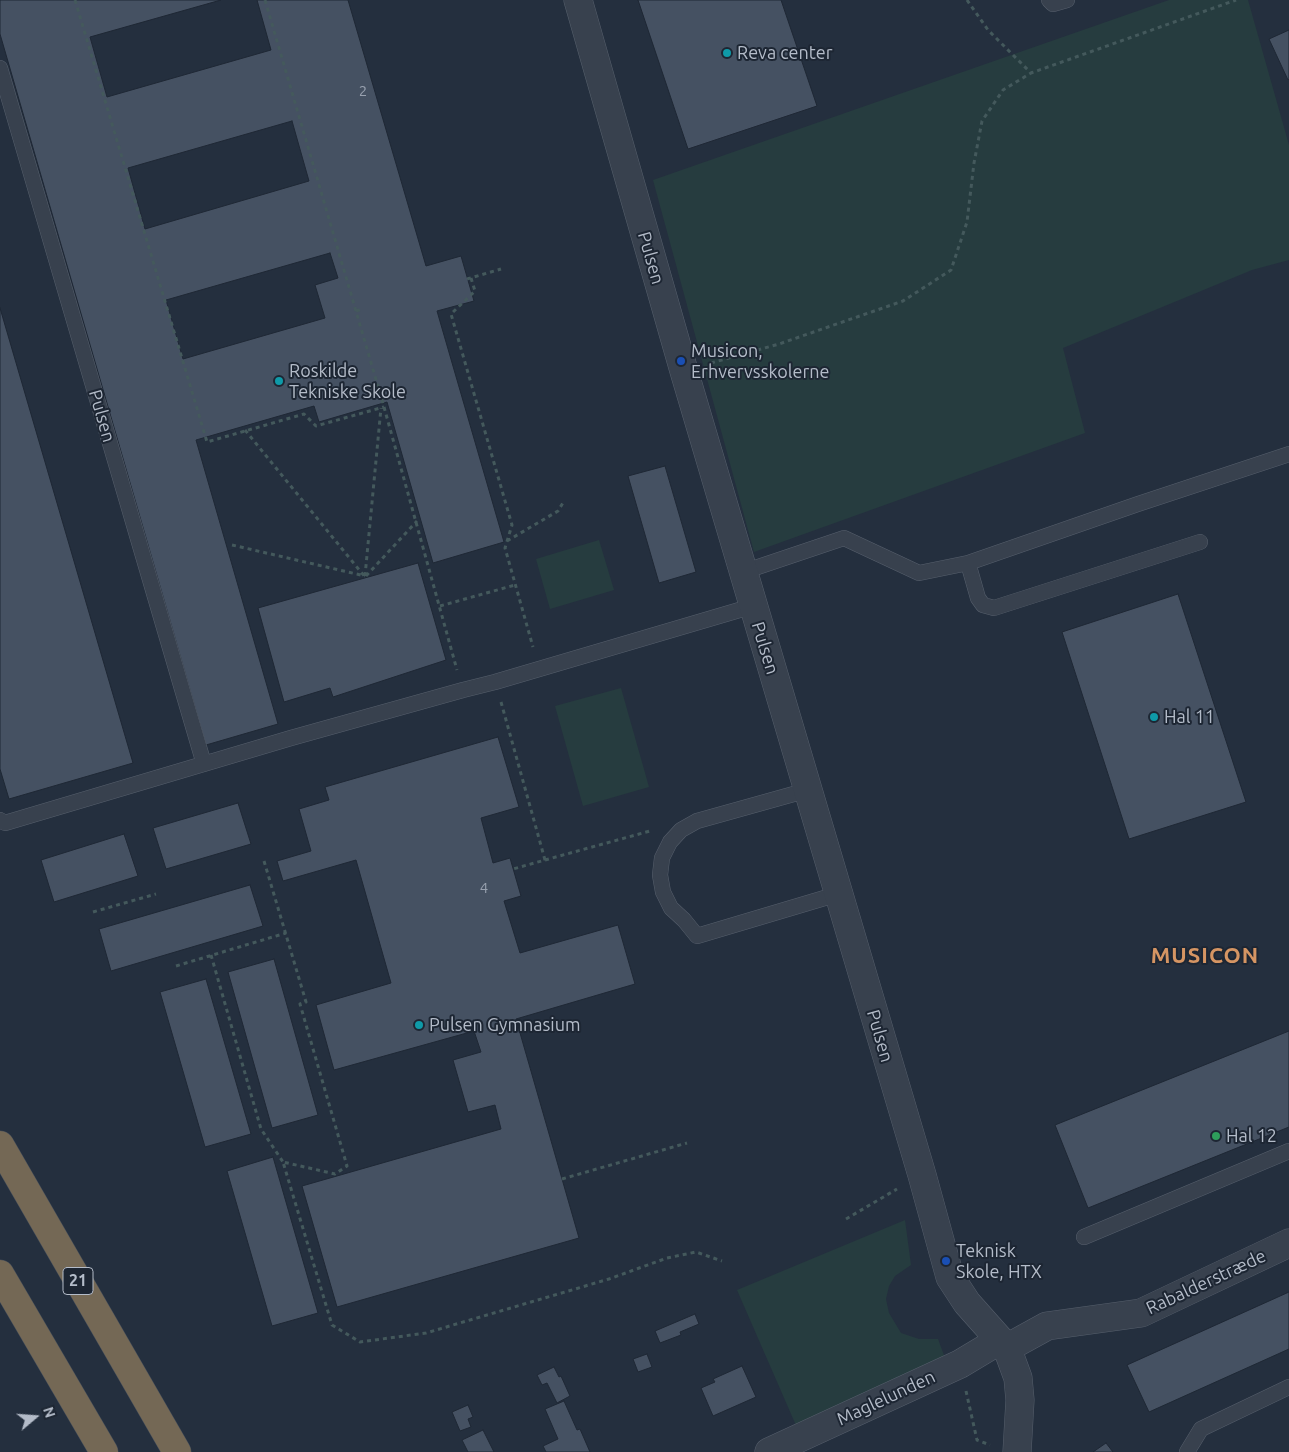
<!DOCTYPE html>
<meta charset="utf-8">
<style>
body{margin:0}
#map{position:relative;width:1289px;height:1452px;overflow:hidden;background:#242f3e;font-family:Ubuntu,sans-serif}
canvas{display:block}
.north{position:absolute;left:10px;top:1392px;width:50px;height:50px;-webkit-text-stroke:4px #1d2633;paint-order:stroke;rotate:72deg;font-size:14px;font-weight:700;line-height:20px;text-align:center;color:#b4bcc9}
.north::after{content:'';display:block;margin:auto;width:18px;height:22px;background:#b4bcc9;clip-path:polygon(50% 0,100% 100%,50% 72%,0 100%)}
</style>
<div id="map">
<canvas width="1289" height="1452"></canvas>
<div class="north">N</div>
</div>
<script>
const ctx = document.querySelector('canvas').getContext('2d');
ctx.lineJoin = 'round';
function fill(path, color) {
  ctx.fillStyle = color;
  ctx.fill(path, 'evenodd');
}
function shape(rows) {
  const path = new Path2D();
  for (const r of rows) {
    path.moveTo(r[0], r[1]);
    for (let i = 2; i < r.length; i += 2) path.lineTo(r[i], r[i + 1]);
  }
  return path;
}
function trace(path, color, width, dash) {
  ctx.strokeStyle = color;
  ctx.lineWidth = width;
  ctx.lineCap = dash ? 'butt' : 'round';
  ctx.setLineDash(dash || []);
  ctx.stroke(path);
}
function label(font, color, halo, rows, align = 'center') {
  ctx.font = font + ' Ubuntu,sans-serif';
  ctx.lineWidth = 4;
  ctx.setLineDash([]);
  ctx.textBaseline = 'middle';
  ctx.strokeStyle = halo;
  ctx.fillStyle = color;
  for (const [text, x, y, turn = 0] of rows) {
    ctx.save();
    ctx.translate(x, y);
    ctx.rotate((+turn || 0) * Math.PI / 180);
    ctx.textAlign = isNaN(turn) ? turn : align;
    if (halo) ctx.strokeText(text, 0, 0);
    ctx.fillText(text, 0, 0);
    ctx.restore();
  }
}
const green = shape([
 [1169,0,1248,0,1289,145,1289,260,1252,270,1063,348,1085,433,754,552,653,180],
 [599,540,614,590,550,609,536,559],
 [621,688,649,787,583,806,555,706],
 [905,1220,911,1265,895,1276,889,1286,886,1299,889,1313,901,1333,919,1339,938,1339,945,1358,798,1430,737,1290]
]);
const building = shape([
 [0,0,221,0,90,37,107,97,271,50,257,0,348,0,426,266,461,256,474,301,437,311,504,542,433,563,387,402,319,422,314,406,196,440,278,724,206,745,0,34,0,0],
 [292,121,309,181,145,229,128,168,292,121],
 [330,253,338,278,315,285,325,318,183,359,166,300,330,253],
 [638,0,781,0,817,106,688,149,638,0],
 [1289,30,1289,79,1288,80,1269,39,1289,30],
 [0,308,133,763,9,799,0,769,0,308],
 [665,466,696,572,659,583,628,476,665,466],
 [418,563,446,660,333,697,330,688,284,702,258,608,418,563],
 [1178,594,1246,802,1129,839,1062,632,1178,594],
 [498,737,519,807,481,818,493,863,510,858,521,896,504,901,520,953,618,925,635,984,516,1019,579,1238,337,1307,302,1186,501,1129,495,1105,468,1112,453,1060,481,1052,474,1031,334,1070,316,1005,391,983,356,860,283,881,277,861,311,851,299,809,329,800,325,787,498,737],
 [238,803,251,844,166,869,153,828,238,803],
 [124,834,138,876,54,902,41,860,124,834],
 [250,885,263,926,111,971,99,929,250,885],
 [274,959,318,1115,272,1128,228,972,274,959],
 [206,979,251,1134,205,1147,160,992,206,979],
 [1289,1031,1289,1127,1088,1208,1055,1125,1289,1031],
 [273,1157,318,1313,272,1326,227,1171,273,1157],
 [1289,1292,1289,1349,1149,1412,1127,1365,1289,1292],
 [695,1314,699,1324,680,1332,681,1335,660,1343,655,1331,695,1314],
 [647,1354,652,1367,638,1372,633,1359,647,1354],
 [742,1366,756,1397,713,1416,701,1388,715,1382,713,1379,742,1366],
 [554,1367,559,1377,561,1376,570,1396,557,1403,547,1383,542,1385,537,1375,554,1367],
 [564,1401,577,1430,580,1429,590,1452,546,1452,543,1446,558,1439,545,1409,564,1401],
 [468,1405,473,1417,468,1419,471,1427,460,1431,452,1412,468,1405],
 [483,1430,494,1452,468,1452,462,1440,483,1430],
 [1106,1443,1113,1452,1093,1452,1106,1443]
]);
const path = shape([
 [75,0,207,442,304,414,316,426,384,407],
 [265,0,384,407,457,670],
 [967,0,988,30,1031,73,1236,0],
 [471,278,475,291,451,314,512,525,505,548,533,647],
 [467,279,501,269],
 [356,311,362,309],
 [711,363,779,344,903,301,951,270,967,222,974,163,982,121,1003,90,1031,73],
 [245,430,365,577],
 [507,541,558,511,564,501],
 [232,545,365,576],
 [365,576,381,408],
 [366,576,417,521],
 [440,606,515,585],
 [501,702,545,860,513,869],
 [545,860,650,831],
 [264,861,306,1002,300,1004,347,1166,335,1174,283,1162,332,1325,360,1342,426,1333,609,1279,667,1258,696,1252,722,1261],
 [93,912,156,894],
 [211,955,261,1129,283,1162],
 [176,966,286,933],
 [562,1179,687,1143],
 [846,1219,897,1189],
 [966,1391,977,1440,990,1445]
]);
const lane = shape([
 [1049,0,1053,4,1067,0],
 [0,68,204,764],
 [968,563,978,598,983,605,994,608,1200,542],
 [743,572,844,538,919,573,968,563,1138,504,1289,454],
 [808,790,697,821,681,830,670,842,662,858,660,875,663,892,671,908,684,920,697,936,838,894],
 [0,820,5,823,291,738,463,690,495,682,753,606],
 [1084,1237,1289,1151],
 [1187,1452,1201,1429,1289,1387]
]);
const street = shape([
 [578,0,684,371,922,1175,950,1277,967,1303,1007,1348,1018,1378,1020,1400,1017,1452],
 [1007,1348,1047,1326,1141,1313,1289,1243],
 [769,1452,960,1364,1000,1340]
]);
const highway = shape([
 [0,1145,177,1452],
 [0,1274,104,1452]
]);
const markers = [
 [727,53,5,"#0f9aa8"],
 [681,361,5,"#1a4fb4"],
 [279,381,5,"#0f9aa8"],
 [1154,717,5,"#0f9aa8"],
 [419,1025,5,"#0f9aa8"],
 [1216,1136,5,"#2e9e5b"],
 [946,1261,5,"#1a4fb4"]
];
const numberNames = [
 ["2",363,91],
 ["4",484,888]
];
const shields = [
 [78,1281,30]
];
const shieldNames = [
 ["21",78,1281]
];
const poiNames = [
 ["Reva center",737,53],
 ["Musicon,",691,351],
 ["Erhvervsskolerne",691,372],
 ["Roskilde",289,371],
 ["Tekniske Skole",289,392],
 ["Hal 11",1164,717],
 ["Pulsen Gymnasium",429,1025],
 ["Hal 12",1226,1136],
 ["Teknisk",956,1251],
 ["Skole, HTX",956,1272]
];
const streetNames = [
 ["Pulsen",651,258,74],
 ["Pulsen",102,416,74],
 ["Pulsen",765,648,73],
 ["Pulsen",880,1036,74],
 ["Rabalderstræde",1206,1282,-25],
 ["Maglelunden",886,1398,-25]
];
const districtNames = [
 ["MUSICON",1205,956]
];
fill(green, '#263c3f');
fill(building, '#455162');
trace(building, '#1f2835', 1);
trace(lane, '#565f6c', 16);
trace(street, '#565f6c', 29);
trace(highway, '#434c59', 29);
trace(path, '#44595c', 3, [4, 4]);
trace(lane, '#38414e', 15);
trace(street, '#38414e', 28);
trace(highway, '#746855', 28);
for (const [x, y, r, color] of markers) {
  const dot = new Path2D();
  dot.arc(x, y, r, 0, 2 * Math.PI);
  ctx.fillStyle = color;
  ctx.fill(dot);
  trace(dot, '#1d2633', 2);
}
label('15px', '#98a1af', null, numberNames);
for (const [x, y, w] of shields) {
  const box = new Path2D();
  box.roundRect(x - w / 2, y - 13.5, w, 27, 4);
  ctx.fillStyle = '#1d2633';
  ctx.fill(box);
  trace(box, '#b4bcc9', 1);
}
label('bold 16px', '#b4bcc9', null, shieldNames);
label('18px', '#b4bcc9', '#1d2633', poiNames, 'left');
label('18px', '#b4bcc9', '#1d2633', streetNames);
ctx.letterSpacing = '1px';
label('bold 22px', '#d59563', '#1d2633', districtNames);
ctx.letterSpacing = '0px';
</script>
